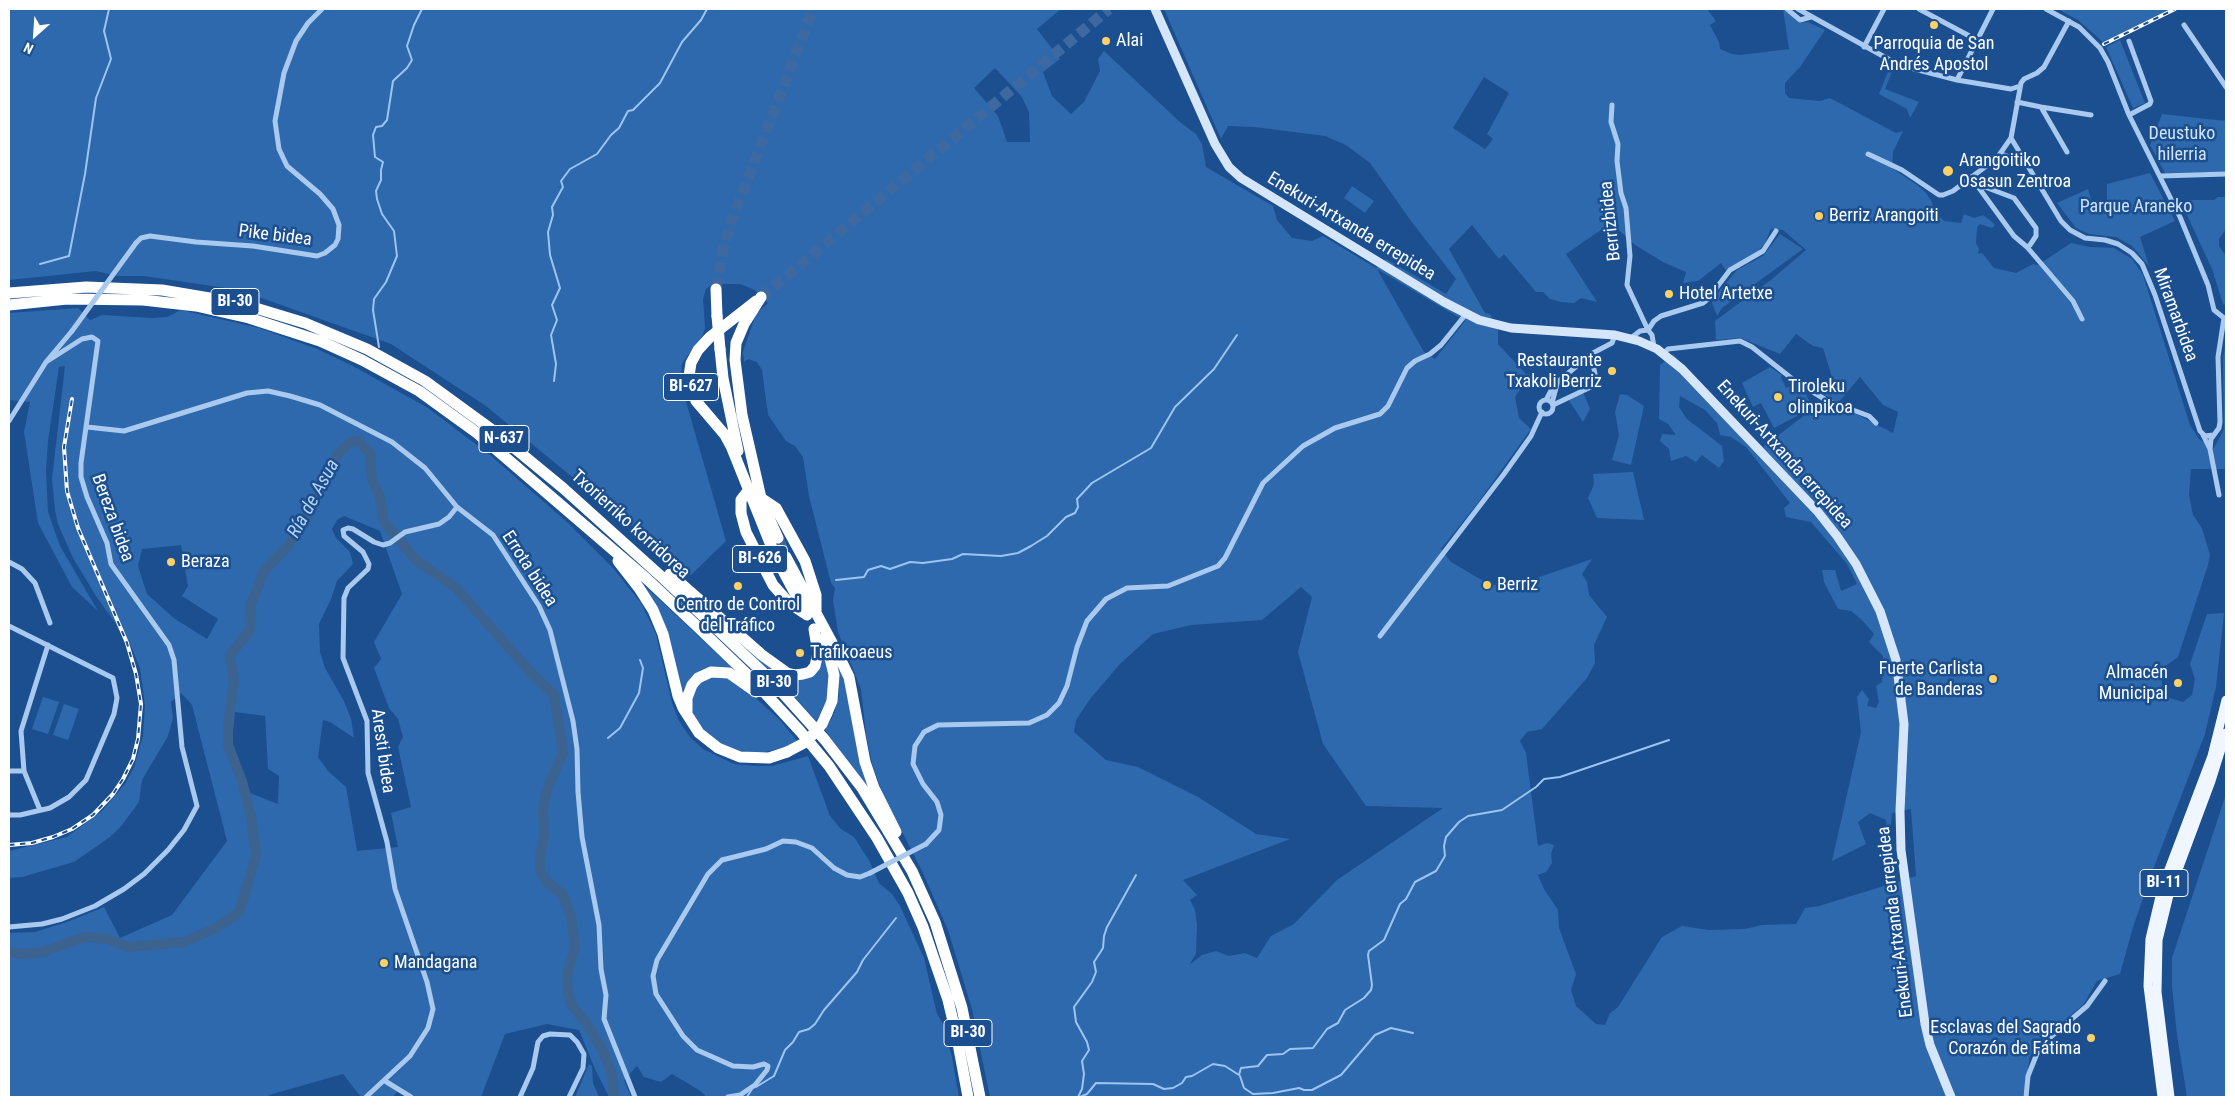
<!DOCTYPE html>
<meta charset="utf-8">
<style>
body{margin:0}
#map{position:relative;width:2235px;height:1106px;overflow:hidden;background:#1b4f8f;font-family:"Roboto Condensed",sans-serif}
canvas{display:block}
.frame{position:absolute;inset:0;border:10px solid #fff;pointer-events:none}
.north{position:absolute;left:10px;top:10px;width:50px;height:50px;-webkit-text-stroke:4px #1b4f8f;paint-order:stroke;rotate:206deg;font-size:14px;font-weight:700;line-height:20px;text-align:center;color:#fff}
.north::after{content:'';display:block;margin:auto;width:18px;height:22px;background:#fff;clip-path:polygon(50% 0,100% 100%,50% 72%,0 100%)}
</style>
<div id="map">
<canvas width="2235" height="1106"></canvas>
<div class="frame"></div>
<div class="north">N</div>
</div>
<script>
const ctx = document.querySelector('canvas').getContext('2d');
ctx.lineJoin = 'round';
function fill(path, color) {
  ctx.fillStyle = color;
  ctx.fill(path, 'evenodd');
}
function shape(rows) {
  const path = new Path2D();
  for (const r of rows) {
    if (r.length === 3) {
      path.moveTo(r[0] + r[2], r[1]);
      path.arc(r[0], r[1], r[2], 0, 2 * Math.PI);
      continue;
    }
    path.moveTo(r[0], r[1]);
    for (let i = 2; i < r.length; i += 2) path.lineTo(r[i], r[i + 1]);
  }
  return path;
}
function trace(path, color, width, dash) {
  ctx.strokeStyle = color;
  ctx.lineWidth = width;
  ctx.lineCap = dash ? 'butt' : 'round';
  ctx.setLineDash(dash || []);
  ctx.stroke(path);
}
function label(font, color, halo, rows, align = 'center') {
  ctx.font = font + ' "Roboto Condensed",sans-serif';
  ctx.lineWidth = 5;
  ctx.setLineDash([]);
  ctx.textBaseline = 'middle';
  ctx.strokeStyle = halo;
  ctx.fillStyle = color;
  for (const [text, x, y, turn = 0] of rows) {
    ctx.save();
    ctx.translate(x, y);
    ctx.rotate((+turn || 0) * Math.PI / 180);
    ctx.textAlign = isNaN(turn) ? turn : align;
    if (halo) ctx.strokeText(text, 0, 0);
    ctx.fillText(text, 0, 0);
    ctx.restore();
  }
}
const green = shape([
 [9,9,1061,9,1037,29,1060,59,1043,72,1052,96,1071,114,1084,102,1100,71,1098,59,1104,51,1181,123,1196,134,1202,144,1206,167,1273,206,1277,220,1292,238,1312,241,1323,236,1376,268,1386,259,1446,294,1456,279,1411,221,1370,163,1346,145,1325,136,1255,127,1228,126,1221,139,1164,9,1707,9,1716,21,1710,25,1719,42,1720,49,1732,54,1740,55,1789,49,1783,9,1799,23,1808,22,1825,30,1800,67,1785,83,1785,93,1789,98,1820,101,1830,98,1896,133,1903,131,1893,152,1892,168,1917,185,1926,193,1932,202,1933,209,1944,221,1961,223,1964,214,1974,218,1983,215,1991,221,1995,225,1992,228,1980,224,1977,228,1976,243,1979,249,1978,254,1982,253,1994,268,2016,273,2033,264,2038,265,2071,243,2090,247,2114,248,2132,259,2143,275,2190,425,2199,439,2214,448,2224,429,2223,360,2226,337,2226,542,2225,469,2191,469,2189,495,2193,515,2202,528,2205,538,2210,555,2208,565,2178,657,2164,667,2161,689,2170,698,2183,702,2192,695,2195,679,2190,664,2207,614,2224,613,2216,687,2205,734,2154,867,2133,927,2120,974,2097,981,2083,1005,2043,1038,2030,1056,2023,1097,990,1097,972,1009,948,930,923,873,882,792,872,764,866,734,861,689,838,632,833,600,835,588,831,583,809,496,803,457,795,446,786,441,768,415,762,370,757,362,748,359,744,362,743,352,756,314,768,303,755,290,740,284,713,284,706,289,703,299,705,328,702,337,682,363,681,380,685,398,726,541,691,575,486,406,391,344,239,290,144,276,117,276,96,271,9,280],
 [995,68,1022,97,1029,112,1030,142,1007,142,998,116,974,88],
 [1484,77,1509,93,1487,134,1493,139,1485,149,1453,128],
 [1611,223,1635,245,1663,262,1686,272,1683,283,1698,281,1721,263,1729,275,1736,264,1757,253,1765,243,1771,229,1783,230,1806,250,1772,279,1715,321,1716,340,1741,338,1780,354,1796,334,1813,346,1823,348,1835,387,1830,390,1816,384,1814,389,1838,403,1860,377,1883,405,1898,412,1893,433,1858,415,1824,401,1813,409,1803,388,1799,386,1792,389,1790,386,1786,388,1781,377,1782,375,1770,367,1742,383,1753,407,1761,403,1774,428,1799,415,1806,414,1763,447,1673,354,1660,365,1659,419,1668,424,1676,435,1662,434,1660,441,1669,449,1671,461,1686,456,1696,462,1702,455,1719,468,1724,461,1722,446,1687,419,1679,407,1680,396,1705,410,1717,423,1720,435,1731,437,1746,447,1790,503,1784,508,1786,517,1811,522,1847,564,1857,584,1841,591,1835,570,1822,570,1824,582,1838,609,1851,611,1862,620,1874,634,1869,642,1883,656,1882,682,1876,686,1879,702,1876,708,1867,706,1869,699,1862,690,1857,697,1861,732,1832,861,1866,844,1858,822,1870,813,1886,820,1889,846,1892,813,1911,809,1916,876,1819,906,1805,908,1796,924,1762,925,1745,929,1709,930,1682,926,1662,937,1618,1007,1610,1013,1605,1025,1596,1024,1576,1006,1571,990,1576,974,1559,928,1558,910,1544,889,1538,875,1546,872,1552,863,1551,854,1554,845,1547,843,1538,846,1526,753,1520,741,1527,732,1542,729,1587,678,1595,663,1594,645,1607,617,1589,595,1587,582,1582,574,1592,559,1507,588,1487,583,1451,562,1441,549,1477,504,1531,429,1519,418,1515,397,1526,380,1553,383,1560,378,1526,374,1498,344,1498,329,1490,314,1485,313,1449,249,1472,225,1499,259,1504,254,1536,292,1543,292,1550,299,1561,302,1574,303,1581,298,1597,302,1566,254],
 [1377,269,1465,321,1435,359,1424,352],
 [1301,587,1312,597,1298,652,1323,744,1366,806,1443,808,1337,880,1294,924,1271,936,1257,958,1245,953,1229,956,1216,951,1202,955,1189,965,1196,954,1197,925,1195,910,1190,900,1197,895,1183,880,1290,839,1256,834,1198,797,1138,767,1106,760,1074,732,1076,720,1090,699,1120,664,1153,634,1191,625,1262,620],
 [2058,9,2171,9,2103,42,2078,20],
 [2120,40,2145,103,2133,108,2106,47],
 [1890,67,1893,69,1885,89,1919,102,1910,118,1907,109,1879,94],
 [2162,114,2226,121,2226,172,2165,173,2150,145],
 [2150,173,2175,221,2140,237,2149,266,2132,246,2116,237,2089,234,2076,228,2057,203,2088,189,2094,209,2107,209,2107,184],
 [1352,186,1374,201,1365,213,1344,198],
 [2218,197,2226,197,2226,229,2219,239,2219,246,2226,256,2226,306,2223,304,2212,269,2186,213,2185,200,2214,200],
 [1780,234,1803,249,1722,308,1717,316,1712,303,1713,299,1737,270,1763,256],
 [78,308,90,320,102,315,152,318,167,317,181,310,259,328,317,349,353,366,428,408,490,455,567,522,613,568,641,603,656,634,672,703,679,721,690,737,703,749,734,764,754,766,772,766,808,756,830,816,841,829,854,837,870,862,879,883,892,894,900,906,924,958,937,1014,942,1022,952,1057,959,1097,704,1097,705,1095,699,1090,672,1074,661,1082,644,1077,637,1066,624,1080,631,1097,609,1097,595,1069,579,1030,547,1024,505,1034,481,1097,416,1097,400,1088,393,1097,361,1097,343,1074,269,1095,269,1097,9,1097,9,933,35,932,67,922,104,907,120,938,172,915,227,841,192,705,181,693,171,702,173,718,168,736,142,780,139,802,122,825,110,837,74,862,22,877,9,878,9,851,67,837,102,811,125,784,134,767,143,736,145,705,140,668,130,644,96,596,73,558,58,524,55,510,52,479,65,366,59,367,48,441,46,470,48,512,60,546,98,611,72,587,38,523,24,432,30,402,9,400,9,313],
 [344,516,380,531,402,594,374,642,381,659,374,668,389,708,398,719,403,737,398,747,411,807,391,813,398,847,357,851,346,787,328,771,318,757,323,720,330,722,354,738,351,719,344,701,325,668,320,652,319,624,331,599,337,581,353,564,350,552,336,538,332,529,337,520],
 [181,545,188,586,182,596,218,619,207,639,175,619,147,594,138,566,142,549],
 [235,712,265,716,268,769,279,776,278,804,250,793,232,741],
 [1583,392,1590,409,1583,422,1568,399],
 [1620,394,1627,395,1644,406,1631,465,1612,460,1619,435,1615,412],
 [1633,472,1644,520,1597,518,1588,498,1594,484,1593,474],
 [638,580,661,601,742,677,708,667,701,670,682,691],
 [684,590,761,657,809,676,823,651,830,681,827,700,822,712,816,721,792,694],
 [835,655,845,679,872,795,825,730,834,714,839,695,839,677],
 [713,676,727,677,742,686,779,719,797,741,783,748,760,753,747,754,713,741,692,717,691,694,698,684],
 [43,697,59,702,48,734,32,729],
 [64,704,79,709,68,740,53,735],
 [2226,794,2226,1097,2187,1097,2177,1035,2172,987,2172,958],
 [589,1064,592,1066,593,1083,599,1097,575,1097]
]);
const stream = shape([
 [40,264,69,256,85,174,96,98,111,59,104,31,109,9],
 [379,347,373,310,374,299,386,282,397,256,394,231,382,214,377,199,376,191,381,180,381,170,383,162,375,157,373,135,376,127,382,126,387,120,393,81,407,68,412,60,407,46,414,25,422,9],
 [554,381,556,364,551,335,557,320,552,305,560,288,550,255,548,232,553,215,552,207,563,187,561,181,570,169,597,154,611,135,619,128,628,111,633,110,660,83,682,42,701,20,707,9],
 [836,580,864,577,868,570,881,566,890,569,910,562,923,563,952,559,963,554,1001,556,1018,553,1031,546,1047,536,1066,517,1075,513,1078,507,1077,499,1092,483,1151,448,1175,407,1214,369,1237,335],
 [608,738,620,728,639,693,643,668,640,660],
 [1240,1076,1244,1088,1253,1094,1273,1093,1299,1088,1304,1090,1312,1090,1341,1075,1375,1035,1391,1028,1413,1033],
 [756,1087,774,1076,785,1050,793,1042,799,1032,809,1029,815,1024,824,1010,857,972,863,960,896,918],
 [747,1097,752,1089],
 [1078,1097,1082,1089,1084,1074,1082,1061,1089,1050,1087,1042,1076,1022,1074,1007,1092,982,1096,972,1094,962,1103,948,1104,936,1107,927,1136,875],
 [1080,1097,1087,1094,1096,1083,1153,1084,1164,1089,1173,1088,1182,1083,1186,1077,1192,1076,1213,1064,1225,1066,1239,1075,1241,1068,1258,1066,1267,1055,1283,1054,1290,1049,1313,1048,1327,1029,1338,1023,1345,1010,1364,998,1371,990,1372,985,1368,955,1369,951,1384,940,1400,904,1406,899,1415,882,1436,871,1445,856,1444,846,1446,837,1459,822,1468,816,1502,810,1536,787,1544,779,1560,777,1669,740]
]);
const river = shape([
 [9,952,23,954,43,952,85,937,108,939,128,947,184,942,216,928,239,913,256,856,251,816,242,781,228,745,228,723,234,682,230,655,250,630,251,604,264,571,288,546,305,520,330,465,339,453,349,443,357,440,370,453,372,479,380,497,384,522,415,559,456,588,535,677,554,695,563,752,547,790,543,808,544,836,540,855,540,871,547,882,563,895,571,917,575,946,567,976,568,992,571,1004,589,1027,603,1051,612,1075,614,1097]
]);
const highwayTunnel = shape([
 [716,289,724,245,731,223,813,9],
 [761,297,1109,9],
 [778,538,786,557],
 [772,548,781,567]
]);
const street = shape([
 [1787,9,1800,20,1811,17],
 [1798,9,1899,65,1957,80,2011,89,2020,86],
 [1919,9,1977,40],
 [2046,9,2079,27,2100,48,2108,62,2129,115,2180,217,2208,285,2214,310,2224,318],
 [2069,21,2044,67,2037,73,2024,79,2021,83,2011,138,2061,221,2070,230,2085,238,2105,240,2118,244,2132,253,2142,264,2155,295,2200,431,2205,436,2213,435],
 [2184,25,2226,87],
 [2129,41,2151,101,2150,104,2129,115],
 [1864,47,1884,9],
 [1957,80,1993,9],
 [2017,102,2041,107,2067,152],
 [1612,105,1611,122,1618,144,1617,161,1621,193,1626,208,1630,256,1627,285,1648,330],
 [2041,107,2091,115],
 [1868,154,1902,170,1939,195,1943,195,1953,191,1997,158,2011,138],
 [2001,154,2025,162],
 [2160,176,2226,174],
 [1971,177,2014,236,2027,247,2030,245,2036,236,2036,228,2014,198,1985,187,1979,188],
 [136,243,141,238,150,236,196,242,253,246,317,256,325,253,335,245,338,239,339,225,333,209,320,194,287,166,279,149,275,121,284,73,296,41,308,23,322,9],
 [2027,247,2073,301,2082,319],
 [1648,330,1654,321,1661,316,1703,303,1708,299,1730,270,1763,251,1776,231],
 [1631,338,1640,331,1648,330,1652,335,1654,347],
 [1664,353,1668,349,1740,341,1752,347,1795,381,1826,400,1869,416,1876,423],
 [1546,400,1554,385,1591,354,1612,343,1615,335],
 [1546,407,7],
 [1552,403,1557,384],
 [1553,405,1597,384,1591,354],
 [9,421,46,362,72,331],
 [87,427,124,431,247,393,268,391,290,396,320,405,392,442,425,468,457,507,493,535,539,606,550,630,573,721,577,749,578,792,582,837,599,925,601,969,606,995,604,1019,635,1097],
 [2203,435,2210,449,2219,495],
 [2210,449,2211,439,2219,428,2220,422,2218,357,2224,318],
 [9,562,22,569,35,583,50,623],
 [9,626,113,678,117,698,114,714,86,780,69,797,50,808,20,815,9,815],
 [1380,636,1504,474,1531,436,1542,412],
 [9,771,24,771],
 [40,810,24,771,21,731,48,645],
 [926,844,939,830,941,815,937,802,923,784,913,764,915,746,924,732,938,725,1029,723,1047,715,1059,703,1067,686,1077,647,1087,621,1106,599,1127,588,1168,586,1218,566,1225,558,1263,483,1303,446,1335,428,1380,414,1388,406,1407,368,1415,361,1430,354,1441,345,1466,314],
 [9,927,42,924,62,919,95,906,124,889,144,874,168,850,184,830,197,806,182,747,174,660,169,645,111,564,107,543,87,497,81,477,81,463,98,341,92,337,82,339,46,362],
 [385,1081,411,1097],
 [366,1097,410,1056,428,1028,433,1009,427,982,395,889,387,842,368,773,367,721,343,658,344,598,348,588,368,569,369,564,363,552,344,536,343,530,348,528,353,529,374,542,383,545,390,543,405,532,439,524,449,517,457,507],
 [520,1097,533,1068,538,1042,543,1036,550,1034,570,1035,577,1042,584,1054,583,1068,569,1097],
 [728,1097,740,1095,755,1085,767,1070,768,1066,764,1064,753,1067,733,1066,697,1050,683,1036,656,994,653,976,657,960,708,874,722,860,766,849,783,841,796,842,812,848,834,868,847,875,860,877,870,873],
 [2026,1097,2028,1076,2040,1046,2087,1006,2105,981]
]);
const secondary = shape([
 [1155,9,1215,144,1229,167,1241,178,1444,302,1479,320,1511,328,1615,335,1639,341,1657,349,1682,369,1818,512,1837,536,1856,564,1880,611,1896,660,1904,724,1900,811,1901,850,1925,1024,1930,1045,1951,1097]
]);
const primary = shape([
 [2162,1097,2148,986,2150,939,2162,888,2212,756,2226,700],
 [2170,1097,2157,992,2158,940,2170,891,2211,781,2226,733]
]);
const highway = shape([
 [716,289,717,316],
 [9,293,86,287,162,290,239,303,305,323,367,349,425,381,495,432,563,488,663,578,773,682,825,740,862,788,912,871,935,922,962,1008,980,1097],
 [761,297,744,324,736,343,735,360,742,415,761,498,776,508,805,561,816,595,816,613],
 [756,301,710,337,698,350,691,363,689,376,696,401,725,435,731,446,772,548],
 [9,305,67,299,143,300,196,306,249,318,320,341,362,360,419,391,477,433,647,579,701,630,752,679,800,731,829,766,877,838,908,893,923,927,948,1000,957,1038,968,1097],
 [720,349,723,378,738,451],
 [748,491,741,500,741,513,746,532,773,585,789,603,807,615],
 [760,498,778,538],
 [786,557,836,650,849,677,865,762,874,788,896,832],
 [618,561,639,588,653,610,663,634,678,696,683,708,699,733,718,748,740,757,769,758,787,752],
 [781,567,805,612],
 [670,574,762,655,787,673,795,675,803,674,810,672,815,666,818,653,814,629],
 [825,637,834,675,832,701,827,713],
 [687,711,687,698,692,685,698,678,711,672,729,673,756,692]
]);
const rail = shape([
 [2104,44,2175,9],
 [9,845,32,843,53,837,72,829,93,815,113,794,123,779,133,759,138,739,141,704,136,674,127,643,78,528,67,491,64,447,72,399]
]);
const streetBridge = shape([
 [72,331,136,243],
 [870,873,926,844]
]);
const highwayBridge = shape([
 [717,316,720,349],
 [787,752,806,742,822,724,827,713]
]);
const markers = [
 [1934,25,5,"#ffd166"],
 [1106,41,5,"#ffd166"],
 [1948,171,6,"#ffd166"],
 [1819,216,5,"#ffd166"],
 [1669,294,5,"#ffd166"],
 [1612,371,5,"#ffd166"],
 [1778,397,5,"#ffd166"],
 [171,562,5,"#ffd166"],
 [1487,585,5,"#ffd166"],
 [738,586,5,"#ffd166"],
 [800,653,5,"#ffd166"],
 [1993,679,5,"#ffd166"],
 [2178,683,5,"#ffd166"],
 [384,963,5,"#ffd166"],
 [2091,1038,5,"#ffd166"]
];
const shields = [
 [235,302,48],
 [691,387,55],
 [504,439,50],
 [760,559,55],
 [774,683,48],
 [2164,883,48],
 [968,1033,48]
];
const shieldNames = [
 ["BI-30",235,302],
 ["BI-627",691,387],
 ["N-637",504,439],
 ["BI-626",760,559],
 ["BI-30",774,683],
 ["BI-11",2164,883],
 ["BI-30",968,1033]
];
const poiNames = [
 ["Alai",1116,41],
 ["Parroquia de San",1934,44,"center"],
 ["Andrés Apostol",1934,65,"center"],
 ["Arangoitiko",1959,161],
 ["Osasun Zentroa",1959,182],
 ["Berriz Arangoiti",1829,216],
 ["Hotel Artetxe",1679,294],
 ["Restaurante",1602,361,"right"],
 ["Txakoli Berriz",1602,382,"right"],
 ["Tiroleku",1788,387],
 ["olinpikoa",1788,408],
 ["Beraza",181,562],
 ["Berriz",1497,585],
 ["Centro de Control",738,605,"center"],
 ["del Tráfico",738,626,"center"],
 ["Trafikoaeus",810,653],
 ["Fuerte Carlista",1983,669,"right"],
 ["de Banderas",1983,690,"right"],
 ["Almacén",2168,673,"right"],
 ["Municipal",2168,694,"right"],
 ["Mandagana",394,963],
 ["Esclavas del Sagrado",2081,1028,"right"],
 ["Corazón de Fátima",2081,1049,"right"]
];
const parkNames = [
 ["Deustuko",2182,134],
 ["hilerria",2182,155],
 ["Parque Araneko",2136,207]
];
const streetNames = [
 ["Berrizbidea",1611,221,-96],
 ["Enekuri-Artxanda errepidea",1351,227,31],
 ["Pike bidea",275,236,7],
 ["Miramarbidea",2175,315,70],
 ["Enekuri-Artxanda errepidea",1784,455,48],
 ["Bereza bidea",112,518,70],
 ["Txorierriko korridorea",630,525,42],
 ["Errota bidea",529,569,57],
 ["Aresti bidea",382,751,82],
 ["Enekuri-Artxanda errepidea",1896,922,-97]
];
const waterNames = [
 ["Ría de Asua",314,499,-61]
];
fill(green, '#2e69ad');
trace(stream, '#9cc4f0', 2);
trace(river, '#3c6290', 10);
trace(highwayTunnel, '#3d69a0', 11, [11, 5.5]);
trace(street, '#a9c9ee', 5);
trace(secondary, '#d6e6fa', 9);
trace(primary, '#f0f6ff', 9);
trace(highway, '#fff', 11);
trace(rail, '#fff', 4);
trace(rail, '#1b4f8f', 2, [5.5]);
trace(streetBridge, '#a9c9ee', 5);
trace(highwayBridge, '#fff', 11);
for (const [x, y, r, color] of markers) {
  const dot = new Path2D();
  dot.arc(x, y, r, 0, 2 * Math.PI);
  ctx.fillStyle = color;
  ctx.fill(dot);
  trace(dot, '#1b4f8f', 2);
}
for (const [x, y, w] of shields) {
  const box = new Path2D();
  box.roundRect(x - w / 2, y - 13.5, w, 27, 4);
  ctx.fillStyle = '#1b4f8f';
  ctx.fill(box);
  trace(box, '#fff', 1);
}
label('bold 16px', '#fff', null, shieldNames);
label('18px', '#fff', '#1b4f8f', poiNames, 'left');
label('18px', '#cfe3fa', '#1b4f8f', parkNames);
label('18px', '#fff', '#1b4f8f', streetNames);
label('italic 19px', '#b5d3f5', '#1b4f8f', waterNames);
</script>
